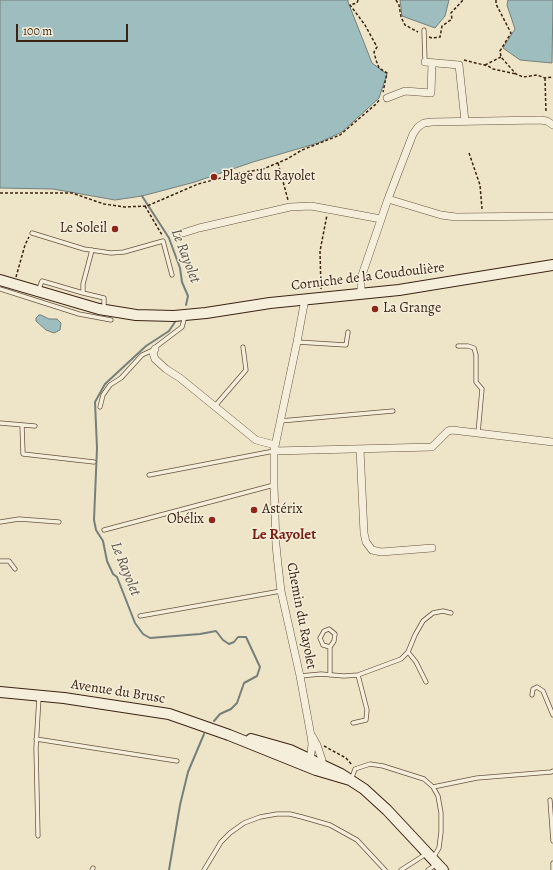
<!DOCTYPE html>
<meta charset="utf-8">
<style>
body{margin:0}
#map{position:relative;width:553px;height:870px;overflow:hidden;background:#eee5c8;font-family:Alegreya,serif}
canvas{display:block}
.scale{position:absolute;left:16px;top:24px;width:112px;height:18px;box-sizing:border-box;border:2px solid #3b2313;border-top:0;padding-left:5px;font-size:12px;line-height:14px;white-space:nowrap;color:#3b2313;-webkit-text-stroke:3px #f4eedb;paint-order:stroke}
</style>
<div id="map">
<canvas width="553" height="870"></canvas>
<div class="scale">100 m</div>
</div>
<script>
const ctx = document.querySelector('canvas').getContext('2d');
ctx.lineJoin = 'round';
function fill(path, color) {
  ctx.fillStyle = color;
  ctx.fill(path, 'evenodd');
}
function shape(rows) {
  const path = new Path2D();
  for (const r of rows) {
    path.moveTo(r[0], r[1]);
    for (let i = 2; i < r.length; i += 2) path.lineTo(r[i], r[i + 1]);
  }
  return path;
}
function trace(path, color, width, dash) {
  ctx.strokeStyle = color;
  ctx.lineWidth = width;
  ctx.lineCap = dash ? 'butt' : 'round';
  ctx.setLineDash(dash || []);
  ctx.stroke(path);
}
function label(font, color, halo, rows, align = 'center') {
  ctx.font = font + ' Alegreya,serif';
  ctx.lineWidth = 3;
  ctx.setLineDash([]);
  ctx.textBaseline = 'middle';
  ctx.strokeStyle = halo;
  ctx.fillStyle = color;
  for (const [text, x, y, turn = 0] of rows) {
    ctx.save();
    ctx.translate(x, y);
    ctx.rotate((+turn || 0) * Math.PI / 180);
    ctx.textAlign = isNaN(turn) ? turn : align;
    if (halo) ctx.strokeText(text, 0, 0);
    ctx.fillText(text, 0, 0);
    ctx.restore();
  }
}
const water = shape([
 [0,0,348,0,348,2,372,63,387,74,379,98,342,132,318,143,253,162,195,182,142,196,115,200,53,189,0,188,0,0],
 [400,0,449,0,445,16,435,28,402,16,400,0],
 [508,0,553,0,552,63,520,60,503,48,515,29,507,5,508,0],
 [39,315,41,315,49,319,57,319,61,323,60,330,54,333,46,330,36,321,36,318,39,315]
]);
const stream = shape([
 [142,196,169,238,180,268,182,282,188,296,186,305],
 [175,322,169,331,146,346,105,384,95,402,97,448,94,520,96,530,103,541,107,561,113,574,117,577,135,623,143,634,150,638,200,634,216,631,223,640,229,644,234,642,238,637,246,637,260,667,257,676,244,683,237,703,231,709,220,714,214,721],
 [169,870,180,805,188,772,204,734]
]);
const path = shape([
 [358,0,357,3,350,5,365,25,377,47,374,52,376,60,379,68,387,73,383,92],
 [396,0,399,5,401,17,405,25,418,32],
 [496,0,496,4,511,33,500,51,501,57,516,74,523,77,537,75,545,78,553,77],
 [429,37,432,38,440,37,442,26,452,19,451,13,463,0],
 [464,60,488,66,493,69,516,74],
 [485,65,501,57],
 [545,78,546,113],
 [469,153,480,185,482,209],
 [278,163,288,200],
 [0,193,72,193,104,204,124,207,147,206,198,184,240,173,263,169,287,159,302,150,340,135,376,104,380,99],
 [145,206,162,235],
 [16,277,25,245,29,237],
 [321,289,320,251,327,215],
 [324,746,346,758,352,765]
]);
const lane = shape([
 [424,30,425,62],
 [32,233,84,249,111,253,124,252,163,241,172,275],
 [92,250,83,284,83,293,104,298,104,305],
 [0,289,79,314,111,320],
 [38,291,42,281,83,293],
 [297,342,346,345,348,332],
 [458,346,468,346,474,348,476,355,476,382,482,389,478,433],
 [215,406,246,370,243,347],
 [100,407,103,395,110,385,121,378,142,355,155,349,157,346,182,327,185,316],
 [280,421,393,411],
 [0,423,35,426],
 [22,425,23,454,94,462],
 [149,475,274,451],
 [0,522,19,519,59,522],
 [104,530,274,485],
 [0,561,9,561,15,569],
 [140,616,281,591],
 [330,647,323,645,320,638,324,631,329,629,335,634,334,641,330,647,330,675],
 [408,652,416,662,426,682],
 [300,676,321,674,344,676,358,675,401,659,408,652,415,635,423,621,433,613,443,611,451,613],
 [532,695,533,689,537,687,543,691,553,715],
 [353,723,366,720,367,710,358,675],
 [36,739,177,761],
 [351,780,355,769,370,764,383,766,424,779,433,787,438,796,441,813,441,832,439,848,433,858],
 [433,787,477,778,551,772,553,771],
 [550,800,553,841],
 [38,836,36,748,39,697],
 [92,870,93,868],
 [204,870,221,842,230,833,244,823,260,817,277,814,290,814,302,817,330,825,357,840,385,870],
 [401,870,426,854],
 [428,870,437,864],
 [553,870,553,863]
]);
const street = shape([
 [425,62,459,65,465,121],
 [387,98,405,91,431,93,432,63],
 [388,199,441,215,456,217,553,216],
 [183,233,199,228,290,207,311,206,381,219],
 [361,294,361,278,388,199,413,134,418,127,424,123,432,122,540,120,547,121,553,125],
 [305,299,297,342,274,451,274,485,276,545,278,565,281,591,300,676,311,736,312,744,310,763],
 [155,349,153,353,155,359,166,369,180,378,256,440,275,445],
 [360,449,364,533,366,542,372,550,381,552,432,548],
 [274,451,432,447,448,431,452,430,553,442],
 [312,736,317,745,322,760,321,763,318,765]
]);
const secondary = shape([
 [0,280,99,309,136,315,174,316,206,313,270,303,399,290,553,265],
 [0,692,64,698,169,714,229,735,316,770,350,780],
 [251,739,290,750,341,774,364,789,387,810,443,870]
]);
const markers = [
 [214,177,4,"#8f2418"],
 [115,229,4,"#8f2418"],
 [375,309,4,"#8f2418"],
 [254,510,4,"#8f2418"],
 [212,520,4,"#8f2418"]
];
const poiNames = [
 ["Plage du Rayolet",222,177],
 ["Le Soleil",107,229,"right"],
 ["La Grange",383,309],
 ["Astérix",262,510],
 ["Obélix",204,520,"right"]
];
const streetNames = [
 ["Corniche de la Coudoulière",368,277,-7],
 ["Chemin du Rayolet",301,616,79],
 ["Avenue du Brusc",118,692,9]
];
const waterNames = [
 ["Le Rayolet",185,256,69],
 ["Le Rayolet",125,569,68]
];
const neighbourhoodNames = [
 ["Le Rayolet",284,535]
];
fill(water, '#9dbdbf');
trace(water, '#767f7a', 1);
trace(stream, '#767f7a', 2);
trace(lane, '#685440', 5);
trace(street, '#685440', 8);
trace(secondary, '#3b2313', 12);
trace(path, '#3b2313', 1.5, [3, 2]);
trace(lane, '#f4eedb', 3.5);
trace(street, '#f4eedb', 7);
trace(secondary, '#f4eedb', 10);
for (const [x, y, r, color] of markers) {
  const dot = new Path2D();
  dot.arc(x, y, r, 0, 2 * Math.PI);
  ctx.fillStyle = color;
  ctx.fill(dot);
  trace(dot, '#f4eedb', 1.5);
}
label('14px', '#3b2313', '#f4eedb', poiNames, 'left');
label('14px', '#3b2313', '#f4eedb', streetNames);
label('italic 15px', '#585147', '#f4eedb', waterNames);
label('bold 15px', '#7a1f14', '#f4eedb', neighbourhoodNames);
</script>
